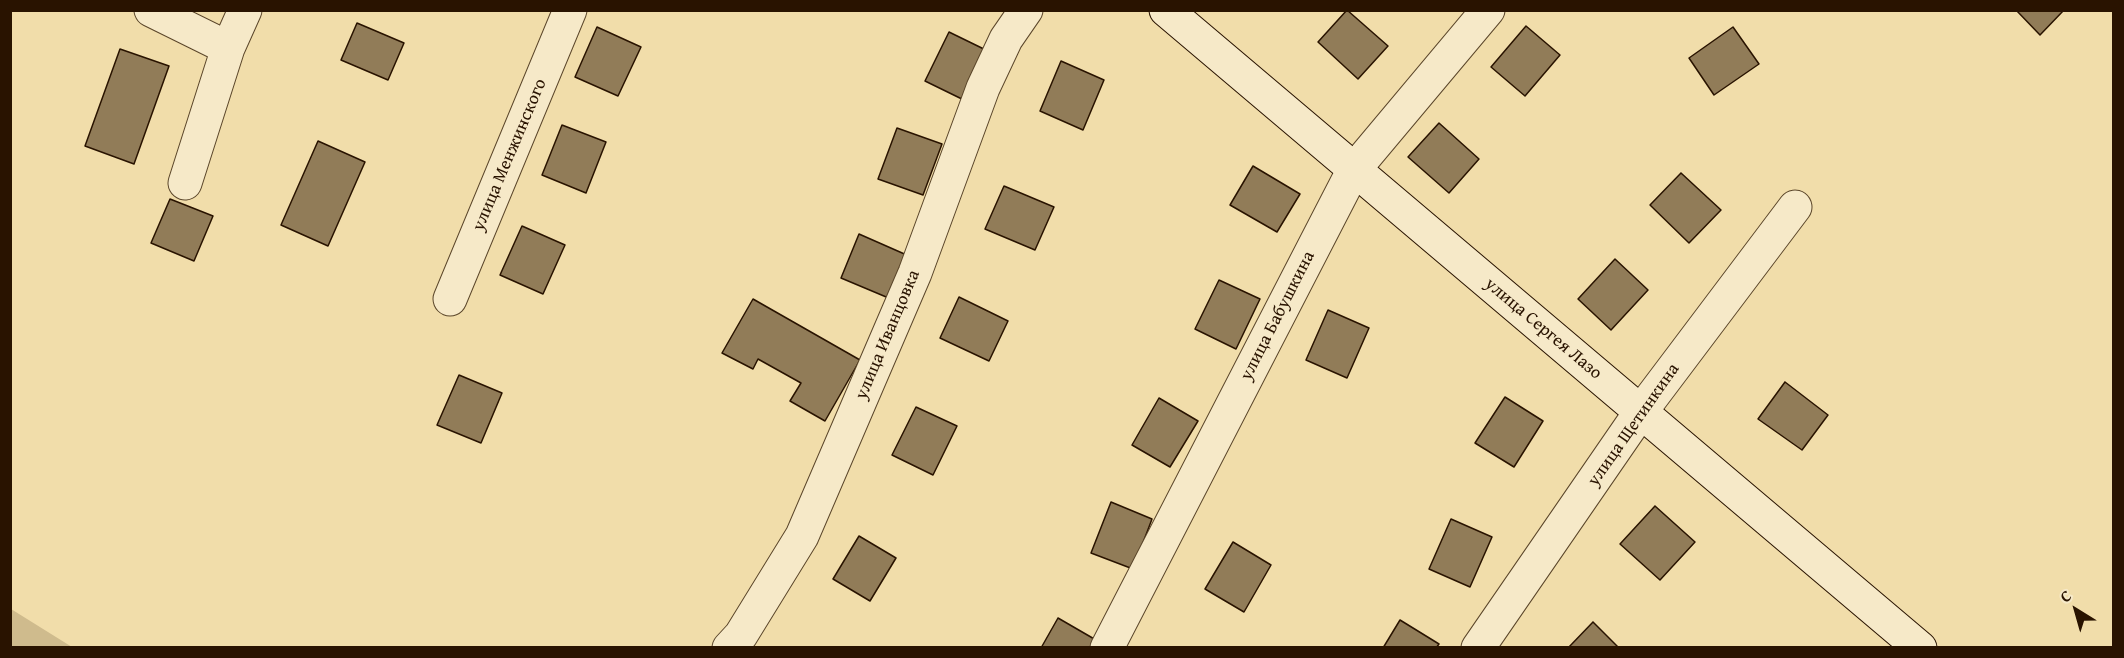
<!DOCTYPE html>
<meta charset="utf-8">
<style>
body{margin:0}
#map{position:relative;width:2124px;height:658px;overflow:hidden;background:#f1ddaa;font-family:"Gentium Book Plus",serif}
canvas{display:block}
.frame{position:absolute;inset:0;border:12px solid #291300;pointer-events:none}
.north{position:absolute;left:2046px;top:580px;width:60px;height:60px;-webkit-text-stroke:4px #f6e9c8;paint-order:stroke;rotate:323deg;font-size:16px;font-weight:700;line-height:24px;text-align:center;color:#291300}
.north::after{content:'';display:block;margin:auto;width:21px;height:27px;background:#291300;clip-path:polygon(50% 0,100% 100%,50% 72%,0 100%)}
</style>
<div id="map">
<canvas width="2124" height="658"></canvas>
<div class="frame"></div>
<div class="north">С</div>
</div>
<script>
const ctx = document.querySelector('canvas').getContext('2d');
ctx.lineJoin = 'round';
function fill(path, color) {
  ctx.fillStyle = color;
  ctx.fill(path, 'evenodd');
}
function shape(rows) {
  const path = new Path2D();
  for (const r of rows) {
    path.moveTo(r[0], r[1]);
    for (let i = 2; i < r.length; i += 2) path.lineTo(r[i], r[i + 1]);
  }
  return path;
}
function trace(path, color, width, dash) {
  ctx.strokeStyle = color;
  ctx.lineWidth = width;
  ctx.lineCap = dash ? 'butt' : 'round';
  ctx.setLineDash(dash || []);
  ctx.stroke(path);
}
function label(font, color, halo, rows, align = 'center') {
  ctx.font = font + ' "Gentium Book Plus",serif';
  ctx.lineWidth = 5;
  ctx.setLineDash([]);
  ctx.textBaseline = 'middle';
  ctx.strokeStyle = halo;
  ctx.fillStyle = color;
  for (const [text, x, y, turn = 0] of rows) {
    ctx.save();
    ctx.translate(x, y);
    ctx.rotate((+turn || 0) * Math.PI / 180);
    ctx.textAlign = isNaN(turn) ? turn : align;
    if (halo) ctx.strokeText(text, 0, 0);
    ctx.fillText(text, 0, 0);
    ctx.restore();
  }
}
const green = shape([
 [10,609,11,609,72,647,11,647]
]);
const building = shape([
 [1347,10,1388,46,1358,79,1318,42,1347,10],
 [2016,10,2064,10,2040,35,2016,10],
 [357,23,404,43,388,80,341,60,357,23],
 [1526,26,1560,55,1525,96,1491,67,1526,26],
 [597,27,641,47,618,96,575,77,597,27],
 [1733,27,1759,64,1714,95,1689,58,1733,27],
 [949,32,992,53,968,102,925,81,949,32],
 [120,49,169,66,134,164,85,146,120,49],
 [1061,61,1104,80,1083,130,1040,111,1061,61],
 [1439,123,1479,159,1449,193,1408,157,1439,123],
 [562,125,606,142,586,193,542,175,562,125],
 [897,128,942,144,923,195,878,179,897,128],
 [318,141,365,162,328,246,281,225,318,141],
 [1253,166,1300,194,1277,232,1230,205,1253,166],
 [1681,173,1721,210,1689,243,1650,205,1681,173],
 [1004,186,1054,207,1035,250,985,229,1004,186],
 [170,199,213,216,194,261,151,243,170,199],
 [522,226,565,245,543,294,500,275,522,226],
 [859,234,909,256,891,299,841,278,859,234],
 [1615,259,1648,290,1611,330,1578,299,1615,259],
 [1219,280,1260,299,1236,349,1195,329,1219,280],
 [959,297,1008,321,989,361,940,338,959,297],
 [753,299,860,360,825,421,790,401,801,383,758,359,753,369,722,353,753,299],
 [1328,310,1369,328,1347,378,1306,360,1328,310],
 [459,375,502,393,481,443,437,425,459,375],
 [1785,382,1828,415,1802,450,1758,419,1785,382],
 [1505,397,1543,421,1514,467,1475,443,1505,397],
 [1159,398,1198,421,1170,467,1132,445,1159,398],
 [916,407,957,426,933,475,892,455,916,407],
 [1111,502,1152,519,1133,569,1091,553,1111,502],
 [1655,506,1695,542,1660,580,1620,544,1655,506],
 [1451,519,1492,537,1470,587,1429,569,1451,519],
 [859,536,896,558,870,601,833,579,859,536],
 [1233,542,1271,565,1244,612,1205,589,1233,542],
 [1058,618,1096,640,1091,648,1041,648,1058,618],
 [1400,620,1439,644,1436,648,1383,648,1400,620],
 [1593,622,1619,648,1568,648,1593,622]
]);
const street = shape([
 [151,10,228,48],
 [185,183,228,48,245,10],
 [450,299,570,10],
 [729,648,741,635,802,536,915,273,983,88,1006,39,1026,10],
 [1107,648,1353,171,1488,10],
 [1478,648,1642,410,1795,207]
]);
const secondary = shape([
 [1166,10,1920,648]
]);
const streetNames = [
 ["улица Менжинского",510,155,-67],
 ["улица Бабушкина",1278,316,-63],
 ["улица Сергея Лазо",1543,329,40],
 ["улица Иванцовка",888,335,-67],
 ["улица Щетинкина",1634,425,-55]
];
fill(green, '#cfbb8d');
fill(building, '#917c58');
trace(building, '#291300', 1.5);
trace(street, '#5b462a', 35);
trace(secondary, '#291300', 35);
trace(street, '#f6e9c8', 33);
trace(secondary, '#f6e9c8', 33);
label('18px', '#291300', '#f6e9c8', streetNames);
</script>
